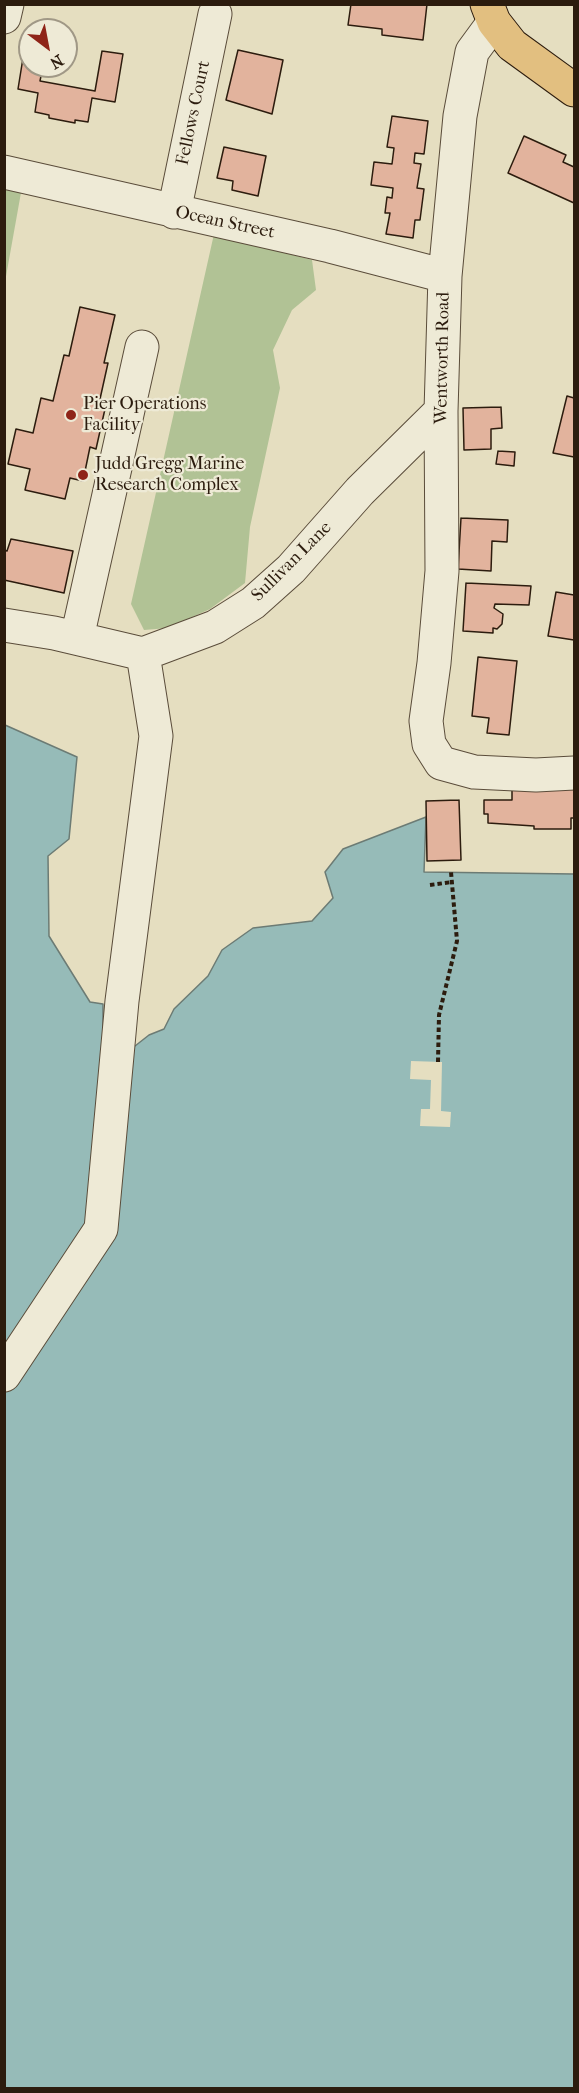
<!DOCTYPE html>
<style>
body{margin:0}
#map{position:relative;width:579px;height:2093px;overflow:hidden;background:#e5dec0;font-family:"IM FELL French Canon",serif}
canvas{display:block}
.frame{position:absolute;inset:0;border:6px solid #2c1c0e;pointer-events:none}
.north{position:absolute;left:18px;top:18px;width:60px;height:60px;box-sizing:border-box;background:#eeead6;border:2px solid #a09886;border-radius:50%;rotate:148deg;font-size:16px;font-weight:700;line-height:24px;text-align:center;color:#2c1c0e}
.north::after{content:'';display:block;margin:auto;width:21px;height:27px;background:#8f2418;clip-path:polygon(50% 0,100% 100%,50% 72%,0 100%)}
</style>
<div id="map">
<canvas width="579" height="2093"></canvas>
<div class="frame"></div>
<div class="north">N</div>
</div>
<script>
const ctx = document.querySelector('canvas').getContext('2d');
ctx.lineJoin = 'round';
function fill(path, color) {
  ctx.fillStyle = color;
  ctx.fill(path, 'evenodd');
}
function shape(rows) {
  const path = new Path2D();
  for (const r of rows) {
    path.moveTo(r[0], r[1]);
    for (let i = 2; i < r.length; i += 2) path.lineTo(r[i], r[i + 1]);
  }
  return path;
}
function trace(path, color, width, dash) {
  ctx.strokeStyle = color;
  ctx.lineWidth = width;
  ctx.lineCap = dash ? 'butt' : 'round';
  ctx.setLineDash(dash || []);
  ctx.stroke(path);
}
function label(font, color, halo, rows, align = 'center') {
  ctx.font = font + ' "IM FELL French Canon",serif';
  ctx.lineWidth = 4.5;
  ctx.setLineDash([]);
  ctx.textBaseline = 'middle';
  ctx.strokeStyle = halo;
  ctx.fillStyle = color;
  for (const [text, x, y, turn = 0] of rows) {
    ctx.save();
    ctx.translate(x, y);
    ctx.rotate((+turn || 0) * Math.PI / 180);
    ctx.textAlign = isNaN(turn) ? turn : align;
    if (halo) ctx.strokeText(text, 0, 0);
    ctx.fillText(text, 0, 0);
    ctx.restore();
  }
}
const green = shape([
 [5,184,22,187,5,282],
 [214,234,312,260,316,290,292,310,273,350,280,388,250,527,245,583,210,609,168,628,144,630,131,604]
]);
const water = shape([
 [5,725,77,757,69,839,48,856,49,936,90,1002,103,1004,103,1043,135,1046,149,1035,164,1029,174,1009,208,976,222,950,253,928,312,921,333,898,325,872,343,849,426,817,424,872,574,874,574,2088,5,2088,5,725]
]);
const pier = shape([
 [411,1061,442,1062,441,1111,451,1112,450,1127,420,1126,421,1109,430,1109,431,1080,410,1079]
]);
const building = shape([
 [351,4,427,4,423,40,382,35,382,29,348,25,351,4],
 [238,50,283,60,272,114,226,100,238,50],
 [102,51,123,54,115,102,92,98,88,122,75,120,75,123,49,118,49,115,35,112,38,93,18,89,23,58,30,59,30,66,43,66,40,81,95,91,102,51],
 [392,116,428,121,424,154,415,153,414,163,421,164,417,188,424,189,420,220,415,220,413,238,386,234,390,213,385,213,387,197,392,198,393,188,371,185,374,162,392,164,394,148,387,147,392,116],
 [524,136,566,155,563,162,574,167,574,203,508,173,524,136],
 [224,147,266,156,258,196,232,190,233,181,217,178,224,147],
 [80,307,115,315,104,363,108,363,100,399,107,400,96,449,90,447,83,481,70,478,65,499,25,490,30,469,8,464,16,429,33,433,41,398,53,401,64,355,69,356,80,307],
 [567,396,574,398,574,457,553,453,567,396],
 [501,407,502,428,491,429,491,449,464,450,463,408,501,407],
 [498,451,515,452,514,466,496,464,498,451],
 [461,518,508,520,507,542,492,541,491,571,458,569,461,518],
 [11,539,73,551,64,593,4,580,4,550,7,551,11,539],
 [466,583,531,586,529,605,495,604,494,608,503,614,502,624,497,629,493,628,493,633,463,631,466,583],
 [556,592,574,595,574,640,548,636,556,592],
 [478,657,517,661,509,735,487,733,489,718,472,716,478,657],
 [574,788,574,818,571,818,571,829,534,829,534,826,488,823,488,814,484,814,484,800,512,800,512,789,574,788],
 [459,800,461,860,427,861,426,801,459,800]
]);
const path = shape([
 [430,885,452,882],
 [438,1062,439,1015,457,941,451,872]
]);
const minor = shape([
 [4,17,7,4],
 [494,22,472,52,460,116,445,276,441,411,442,571,434,663,426,721,429,744,441,763,474,772,536,775,574,773],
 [4,172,330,246,445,276],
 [174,212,215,14],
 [4,625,54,633,143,654,215,627,253,603,291,569,360,491,441,411],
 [77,638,142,347],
 [4,1375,101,1229,122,1001,156,736,143,654]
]);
const major = shape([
 [487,4,494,22,512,45,574,90]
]);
const markers = [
 [71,415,6,"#8f2418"],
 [83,475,6,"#8f2418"]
];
const streetNames = [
 ["Fellows Court",194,113,-78],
 ["Ocean Street",225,223,12],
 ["Wentworth Road",443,358,-89],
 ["Sullivan Lane",292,562,-45]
];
const poiNames = [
 ["Pier Operations",83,405],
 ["Facility",83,426],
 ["Judd Gregg Marine",95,465],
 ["Research Complex",95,486]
];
fill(green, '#b1c295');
fill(water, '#96bbb8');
trace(water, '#6c7b74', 1.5);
fill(pier, '#e5dec0');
fill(building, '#e2b39d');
trace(building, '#2c1c0e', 1.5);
trace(minor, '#5a4c3a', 35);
trace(major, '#2c1c0e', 35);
trace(path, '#2c1c0e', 4, [4.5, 3]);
trace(minor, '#eeead6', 33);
trace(major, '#e2bf80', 33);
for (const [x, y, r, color] of markers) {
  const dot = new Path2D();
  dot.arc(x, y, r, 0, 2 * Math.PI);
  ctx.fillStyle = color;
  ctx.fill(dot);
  trace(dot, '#eeead6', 2);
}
label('18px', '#2c1c0e', '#eeead6', streetNames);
label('18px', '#2c1c0e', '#eeead6', poiNames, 'left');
</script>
